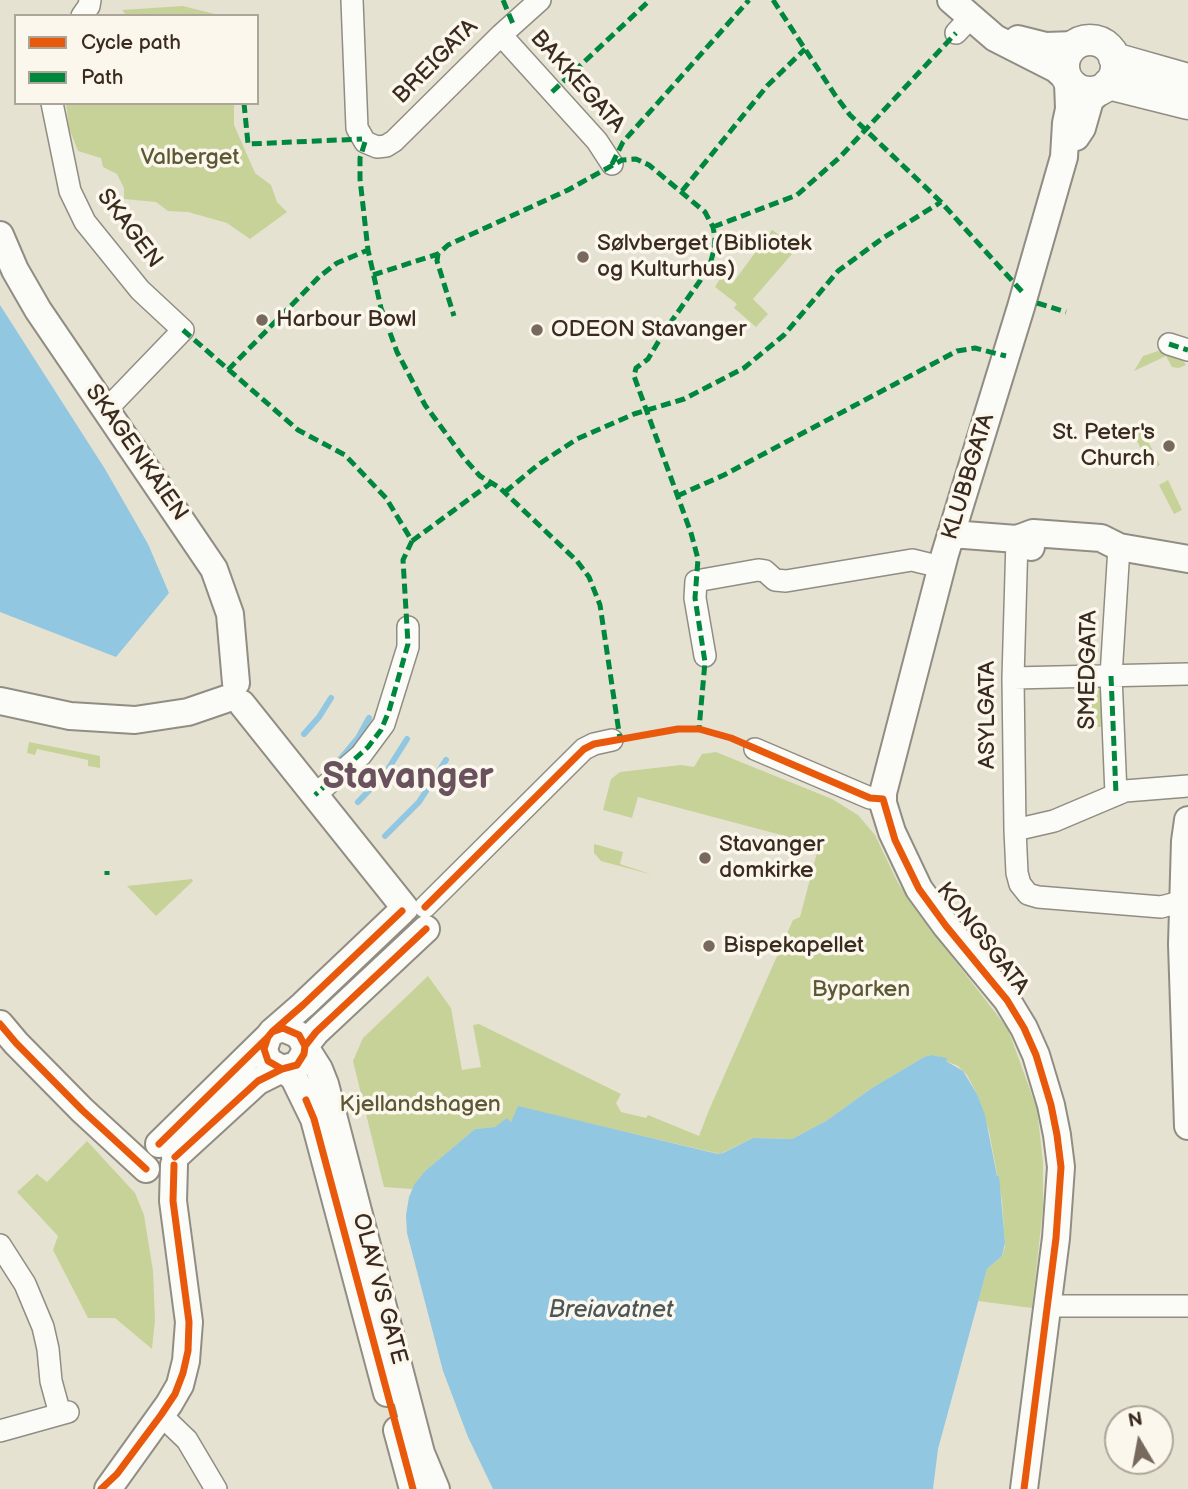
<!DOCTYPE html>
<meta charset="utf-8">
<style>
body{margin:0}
#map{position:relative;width:1188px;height:1489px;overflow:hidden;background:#e6e2d2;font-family:"Balsamiq Sans",sans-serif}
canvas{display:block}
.legend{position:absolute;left:14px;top:14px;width:245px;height:91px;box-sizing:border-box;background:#fbf7ec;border:2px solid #aea59a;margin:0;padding:9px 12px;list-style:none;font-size:21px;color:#3b2a1e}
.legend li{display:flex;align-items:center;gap:14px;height:35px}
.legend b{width:35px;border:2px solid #aea59a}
.north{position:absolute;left:1104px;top:1405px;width:70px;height:70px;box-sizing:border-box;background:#fbf7ec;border:2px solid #aea59a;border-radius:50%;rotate:350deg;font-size:19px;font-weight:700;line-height:28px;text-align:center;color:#3b2a1e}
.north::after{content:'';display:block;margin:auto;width:24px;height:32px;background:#776a5d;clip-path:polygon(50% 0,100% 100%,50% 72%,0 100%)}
</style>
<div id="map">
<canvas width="1188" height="1489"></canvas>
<ul class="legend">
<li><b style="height:9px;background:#e8590c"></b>Cycle path</li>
<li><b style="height:9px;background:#00873e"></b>Path</li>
</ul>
<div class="north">N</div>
</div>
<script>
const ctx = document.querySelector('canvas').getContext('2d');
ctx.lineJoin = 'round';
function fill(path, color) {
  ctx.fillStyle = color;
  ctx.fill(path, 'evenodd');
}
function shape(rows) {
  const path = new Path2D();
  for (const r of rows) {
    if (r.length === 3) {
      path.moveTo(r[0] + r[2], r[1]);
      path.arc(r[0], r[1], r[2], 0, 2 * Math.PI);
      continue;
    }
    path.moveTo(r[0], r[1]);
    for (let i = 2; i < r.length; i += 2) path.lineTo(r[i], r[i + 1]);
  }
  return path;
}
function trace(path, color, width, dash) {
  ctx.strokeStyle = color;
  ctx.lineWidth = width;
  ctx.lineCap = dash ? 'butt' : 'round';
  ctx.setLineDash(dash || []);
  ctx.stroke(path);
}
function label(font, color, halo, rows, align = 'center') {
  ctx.font = font + ' "Balsamiq Sans",sans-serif';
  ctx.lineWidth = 7;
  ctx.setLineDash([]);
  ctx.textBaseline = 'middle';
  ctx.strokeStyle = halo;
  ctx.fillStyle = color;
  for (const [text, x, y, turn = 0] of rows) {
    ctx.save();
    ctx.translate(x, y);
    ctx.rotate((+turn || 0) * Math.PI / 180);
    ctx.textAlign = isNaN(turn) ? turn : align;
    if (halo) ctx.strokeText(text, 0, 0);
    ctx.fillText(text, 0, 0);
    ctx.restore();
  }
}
const green = shape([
 [183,6,223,16,127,16,122,10],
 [66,103,234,103,234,125,255,173,271,185,277,202,287,212,250,239,227,223,188,212,168,211,156,202,124,199,124,188,117,174,103,167,101,158,78,151,69,128],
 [772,230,798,247,753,299,768,314,756,327,734,308,737,304,715,287,721,277,732,284],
 [1158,351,1182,359,1186,365,1179,368,1172,367,1166,356,1134,371,1143,356],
 [1140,425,1160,465,1151,469,1131,429],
 [1168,480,1182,510,1174,514,1159,485],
 [1079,690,1101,690,1101,727,1079,727],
 [29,742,100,756,100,768,88,766,88,760,37,749,35,755,27,753],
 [716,752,832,799,858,815,875,835,898,883,918,913,1008,1029,1037,1109,1043,1162,1043,1208,1032,1308,978,1301,987,1269,1002,1256,1005,1247,1002,1201,989,1131,977,1094,967,1075,958,1066,946,1061,946,1058,931,1055,924,1057,872,1088,826,1121,792,1139,753,1138,720,1154,519,1107,511,1122,507,1119,495,1127,475,1129,425,1171,412,1189,384,1187,353,1061,363,1038,428,976,451,1008,462,1070,481,1067,473,1025,479,1024,621,1094,616,1103,621,1112,646,1118,648,1115,699,1136,709,1110,793,920,800,917,819,845,638,797,632,818,603,810,611,779,620,772,681,765,694,767,702,754],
 [594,844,623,852,620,864,653,875,601,861,594,853],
 [192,879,193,881,156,916,127,886],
 [87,1141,135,1193,144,1215,153,1271,155,1320,152,1349,115,1318,88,1318,53,1250,58,1236,17,1192,37,1174,47,1182]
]);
const water = shape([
 [0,305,105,469,148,544,169,593,116,657,0,612],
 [931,1055,947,1058,946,1061,963,1071,977,1094,985,1115,997,1176,999,1176,1005,1243,1002,1256,987,1269,938,1449,933,1489,493,1489,468,1437,443,1371,407,1233,406,1215,409,1197,414,1185,425,1171,475,1129,495,1127,507,1118,511,1122,518,1106,718,1154,723,1153,753,1138,792,1139,826,1121,872,1088,924,1057]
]);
const stream = shape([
 [304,734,319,717,331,698],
 [338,762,358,738,369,718],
 [358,802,385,774,407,739],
 [385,836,419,802,446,760]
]);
const minor = shape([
 [352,0,357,128,365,142,377,147,386,146,394,141,501,35,540,0],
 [82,16,89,6,90,0],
 [956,33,970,18],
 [501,35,597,141,612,164],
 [52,103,70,191,85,222,140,290,183,330,106,410],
 [1169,344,1188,350],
 [1017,539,1013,678,1015,830,1017,873,1020,884,1028,894,1038,897,1161,907,1188,900],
 [705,656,695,598,696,581,758,570,765,571,775,580,786,581,912,560,941,567],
 [1013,678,1188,674],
 [755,749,870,798,883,799],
 [1116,794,1111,676,1119,547],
 [315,795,361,755,384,724,408,647,408,627],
 [1015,830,1054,821,1125,791,1188,786],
 [425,907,584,749,594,744,612,740],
 [0,1245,25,1284,43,1327,48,1349,51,1381,60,1414],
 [1048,1306,1188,1306],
 [161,1415,187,1440,216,1489],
 [0,1431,68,1412]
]);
const tertiary = shape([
 [951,0,995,38,1056,69,1067,79],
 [1018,39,1046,46,1075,45],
 [1076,137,1082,128,1090,100,1101,90],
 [0,235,15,270,38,310,214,569,230,614,236,683],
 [951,534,1017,539,1031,547],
 [1017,539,1033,533,1101,538,1119,547,1188,559],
 [0,701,70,716,135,720,188,712,226,699],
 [242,704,405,908],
 [1188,820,1185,841,1182,944,1188,1126],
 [0,1024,16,1043,82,1110,146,1169],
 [272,1032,283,1028,299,1035,305,1046,304,1054,297,1065,282,1069,268,1061,264,1049,268,1037,272,1032,303,1005,402,911],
 [305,1046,316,1032,426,929],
 [305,1047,319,1069,325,1084,421,1453,436,1489],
 [283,1069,294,1078,314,1119,387,1393],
 [159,1144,268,1037],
 [175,1157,258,1081,282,1069],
 [397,1430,413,1489],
 [108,1489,169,1404,180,1385,186,1361,189,1322,173,1201,174,1165],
 [1024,1489,1056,1238,1061,1167,1057,1135,1051,1105,1036,1055,1024,1028,1007,1000,946,926,919,889,892,832,883,803,883,793,945,554,1021,307,1064,157,1066,123,1069,109,1068,82]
]);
const secondary = shape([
 [1090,66,26],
 [1114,58,1188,79],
 [1108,84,1188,104]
]);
const quiet = shape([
 [503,0,513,24],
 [773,0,835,95,850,115,941,202,1025,295],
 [552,92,650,0],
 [244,103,248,144,362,139],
 [365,142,360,158,360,179,368,250,381,308,397,352,425,405,464,458,480,476,500,488,577,561,589,577,600,605,620,739],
 [612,164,623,142,749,0],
 [682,191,767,86,805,49],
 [713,227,797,195,840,157,956,33],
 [438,254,437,261,454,316],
 [373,275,438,254,448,245,568,190,622,160,636,159,649,165,705,212,713,227,715,238,714,250,709,268,666,329,648,359,636,368,634,376,691,533,698,559,695,598,705,662,699,729],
 [1037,303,1066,312],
 [183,330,298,430,345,455,386,498,412,541,403,560,408,644,389,711,381,730,368,747,315,795],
 [1169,344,1188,350],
 [228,370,320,276,337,263,368,250],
 [505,492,539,464,577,439,634,414,684,399,744,368,784,335,838,271,883,238,941,202],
 [677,496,724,475,957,351,975,348,1006,356],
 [412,541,491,483],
 [1111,676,1116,794],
 [107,875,107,871]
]);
const cycleway = shape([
 [425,907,584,749,594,744,678,729,699,729,731,738,870,798,883,799,895,840,919,889,946,926,1007,1000,1024,1028,1036,1055,1051,1105,1057,1135,1061,1167,1056,1238,1024,1489],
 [0,1024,16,1043,82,1110,146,1169],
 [272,1032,283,1028,299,1035,305,1046,304,1054,297,1065,282,1069,268,1061,264,1049,268,1037,272,1032,303,1005,402,911],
 [305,1046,316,1032,426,929],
 [306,1100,314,1119,413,1489],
 [159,1144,268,1037],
 [175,1157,258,1081,282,1069],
 [101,1489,117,1474,161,1415,175,1394,183,1373,188,1351,189,1322,173,1201,174,1165]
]);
const markers = [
 [583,257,7,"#776a5d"],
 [262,320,7,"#776a5d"],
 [537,330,7,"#776a5d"],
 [1169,446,7,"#776a5d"],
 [705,858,7,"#776a5d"],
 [709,946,7,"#776a5d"]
];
const streetNames = [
 ["BREIGATA",436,62,-45],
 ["BAKKEGATA",577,82,48],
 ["SKAGEN",129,229,53],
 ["SKAGENKAIEN",136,453,55],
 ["KLUBBGATA",969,477,-73],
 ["SMEDGATA",1089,670,-89],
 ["ASYLGATA",988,715,-90],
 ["KONGSGATA",982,939,52],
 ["OLAV VS GATE",379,1289,75]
];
const parkNames = [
 ["Valberget",190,158],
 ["Byparken",861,990],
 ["Kjellandshagen",420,1105]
];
const poiNames = [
 ["Sølvberget (Bibliotek",597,244],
 ["og Kulturhus)",597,270],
 ["Harbour Bowl",276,320],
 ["ODEON Stavanger",551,330],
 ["St. Peter's",1155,433,"right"],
 ["Church",1155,459,"right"],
 ["Stavanger",719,845],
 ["domkirke",719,871],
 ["Bispekapellet",723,946]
];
const waterNames = [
 ["Breiavatnet",611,1311]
];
const townNames = [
 ["Stavanger",408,779]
];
fill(green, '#c7d298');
fill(water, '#91c7e1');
trace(stream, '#91c7e1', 6);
trace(minor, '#918d83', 24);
trace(tertiary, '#918d83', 30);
trace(secondary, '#918d83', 33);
trace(minor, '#fbfbf8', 21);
trace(tertiary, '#fbfbf8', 26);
trace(secondary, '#fbfbf8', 30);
trace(quiet, '#00873e', 5, [10, 5]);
trace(cycleway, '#e8590c', 7);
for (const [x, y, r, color] of markers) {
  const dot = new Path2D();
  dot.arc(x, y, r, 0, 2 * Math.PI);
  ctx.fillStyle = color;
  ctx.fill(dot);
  trace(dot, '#fbf7ec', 2.5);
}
label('23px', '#3b2a1e', '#fbf7ec', streetNames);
label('23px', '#5d5834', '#fbf7ec', parkNames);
label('23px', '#3b2a1e', '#fbf7ec', poiNames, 'left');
label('italic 24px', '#4a565a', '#fbf7ec', waterNames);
label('bold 37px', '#69515d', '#fbf7ec', townNames);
</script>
